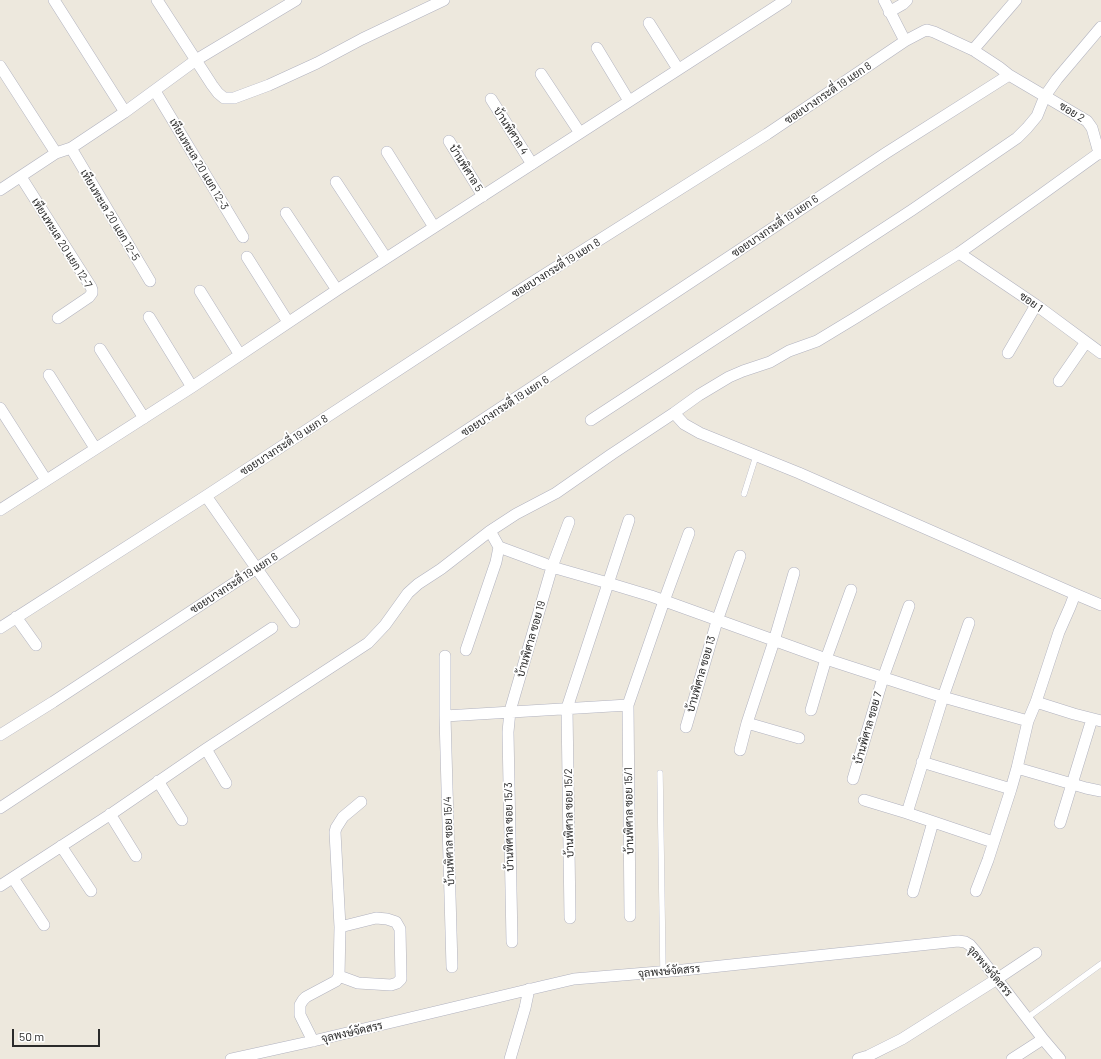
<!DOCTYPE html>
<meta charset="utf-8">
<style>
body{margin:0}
#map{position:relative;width:1101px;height:1059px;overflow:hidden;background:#ede8dd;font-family:Barlow,sans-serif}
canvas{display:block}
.scale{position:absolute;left:12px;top:1029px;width:88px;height:18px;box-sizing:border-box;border:2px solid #2b2b2b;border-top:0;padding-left:5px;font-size:12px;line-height:14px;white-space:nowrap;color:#2b2b2b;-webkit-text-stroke:3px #fff;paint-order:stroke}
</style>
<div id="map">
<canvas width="1101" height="1059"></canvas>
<div class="scale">50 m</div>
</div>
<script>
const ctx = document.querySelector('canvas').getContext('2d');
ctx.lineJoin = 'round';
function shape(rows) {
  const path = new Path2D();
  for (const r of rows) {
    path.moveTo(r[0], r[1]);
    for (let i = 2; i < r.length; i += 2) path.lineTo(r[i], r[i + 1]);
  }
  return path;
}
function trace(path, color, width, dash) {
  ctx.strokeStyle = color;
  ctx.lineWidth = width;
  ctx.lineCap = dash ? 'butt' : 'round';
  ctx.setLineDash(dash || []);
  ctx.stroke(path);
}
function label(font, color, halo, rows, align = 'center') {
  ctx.font = font + ' Barlow,Sarabun,sans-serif';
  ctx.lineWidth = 3.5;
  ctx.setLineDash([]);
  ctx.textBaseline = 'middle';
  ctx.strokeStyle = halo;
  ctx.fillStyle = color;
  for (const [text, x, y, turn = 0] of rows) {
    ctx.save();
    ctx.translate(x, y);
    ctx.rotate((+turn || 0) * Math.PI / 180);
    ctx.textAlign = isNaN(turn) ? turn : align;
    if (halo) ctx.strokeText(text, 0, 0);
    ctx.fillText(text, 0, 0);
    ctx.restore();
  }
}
const lane = shape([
 [744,494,756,456],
 [660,773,663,972],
 [1027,1018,1101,964]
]);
const street = shape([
 [54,0,125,112],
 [157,0,212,85,218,93,224,98,234,98,269,85,317,63,362,39,444,0],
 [884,0,905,41,924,31,927,30,934,32,973,50,999,67,1009,75,1087,121,1092,128,1099,153,1101,154],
 [889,12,903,4,907,0],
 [649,23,678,69],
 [597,48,629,101],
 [973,50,1016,0],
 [0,66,56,153],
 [541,74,580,133],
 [155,91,243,237],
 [491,99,532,164],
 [449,141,483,196],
 [71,148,150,281],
 [387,152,434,227],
 [21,177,91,287,92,290,92,293,89,297,58,318],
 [336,182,386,258],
 [0,190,56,153,71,148,125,112,196,60,296,0],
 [286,213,337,290],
 [959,253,1036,305,1101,353],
 [247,257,288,322],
 [200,291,240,355],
 [149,317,192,387],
 [100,349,144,418],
 [1008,353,1036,305],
 [49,375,95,448],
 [1059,381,1086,342],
 [0,408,46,480],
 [674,413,684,424,700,433,799,473,1075,594,1101,605],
 [591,420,912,210,1017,138,1027,128,1037,116,1045,96,1057,79,1101,27],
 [206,496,294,622],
 [0,510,192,387,337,290,786,0],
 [490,531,499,547,545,564],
 [552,567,608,583,651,596,826,659,943,697,1028,721],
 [16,617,36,645],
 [0,628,206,496,528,285,767,134,905,41],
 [466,650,496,562,499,547],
 [445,656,445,716,452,967],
 [1036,702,1074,714,1101,721],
 [811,710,826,659,851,590],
 [445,716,628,705],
 [747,723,799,738],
 [686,727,717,621,740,556],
 [0,735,53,702,543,380,886,153,1009,75],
 [206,749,226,783],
 [740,750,747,723,774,641,794,573],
 [922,762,1011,789],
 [1017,768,1086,788,1101,791],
 [853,779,883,678,909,606],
 [158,781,182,820],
 [864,800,907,813,993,842],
 [0,808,272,628],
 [907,813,943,697,969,623],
 [110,814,136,856],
 [1060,823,1092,719],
 [61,846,91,891],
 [13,878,44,925],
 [0,886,114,812,206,749,368,643,385,625,408,593,418,584,441,569,490,531,516,514,556,493,612,454,674,413,699,395,729,377,743,371,770,362,789,351,817,341,855,318,959,253,1038,197,1099,153],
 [976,891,988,860,1011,789,1017,768,1028,721,1036,702,1059,632,1070,607,1075,594],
 [913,892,933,822],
 [630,916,628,705,664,601,689,533],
 [570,918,567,708,629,520],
 [512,942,508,732,510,711,552,567,569,522],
 [339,976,358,983,391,985,397,983,401,979,400,929,396,922,387,919,376,918,340,927],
 [313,1041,300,1015,300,1005,303,1000,306,997,336,981,339,976,340,927,335,832,336,828,343,817,361,802],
 [231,1059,313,1041,544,986,574,979,683,970,958,941,965,942,970,945,976,952,1043,1039,1060,1059],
 [510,1059,525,1008,529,989],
 [858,1059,868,1056,902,1039,997,979,1036,953],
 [1012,1059,1043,1039]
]);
const streetNames = [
 ["ซอยบางกระดี่ 19 แยก 8",828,93,-34],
 ["ซอย 2",1072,112,32],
 ["บ้านพิศาล 4",511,131,57],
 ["เทียนทะเล 20 แยก 12-3",199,164,59],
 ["บ้านพิศาล 5",466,168,58],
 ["เทียนทะเล 20 แยก 12-5",110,215,59],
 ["ซอยบางกระดี่ 19 แยก 6",775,226,-34],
 ["เทียนทะเล 20 แยก 12-7",62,243,58],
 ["ซอยบางกระดี่ 19 แยก 8",556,268,-32],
 ["ซอย 1",1031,302,35],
 ["ซอยบางกระดี่ 19 แยก 6",505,406,-33],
 ["ซอยบางกระดี่ 19 แยก 8",284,445,-33],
 ["ซอยบางกระดี่ 19 แยก 6",234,583,-33],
 ["บ้านพิศาล ซอย 19",531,639,-74],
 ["บ้านพิศาล ซอย 13",701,674,-74],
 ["บ้านพิศาล ซอย 7",868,728,-74],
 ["บ้านพิศาล ซอย 15/1",629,811,-91],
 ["บ้านพิศาล ซอย 15/2",569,813,-91],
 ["บ้านพิศาล ซอย 15/3",509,827,-91],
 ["บ้านพิศาล ซอย 15/4",449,841,-92],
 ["จุลพงษ์จัดสรร",669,971,-5],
 ["จุลพงษ์จัดสรร",990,971,50],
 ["จุลพงษ์จัดสรร",352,1032,-13]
];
trace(lane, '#b1b2bf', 6);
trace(street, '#b1b2bf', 12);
trace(lane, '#fff', 5.5);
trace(street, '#fff', 11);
label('11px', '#2b2b2b', '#fff', streetNames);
</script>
